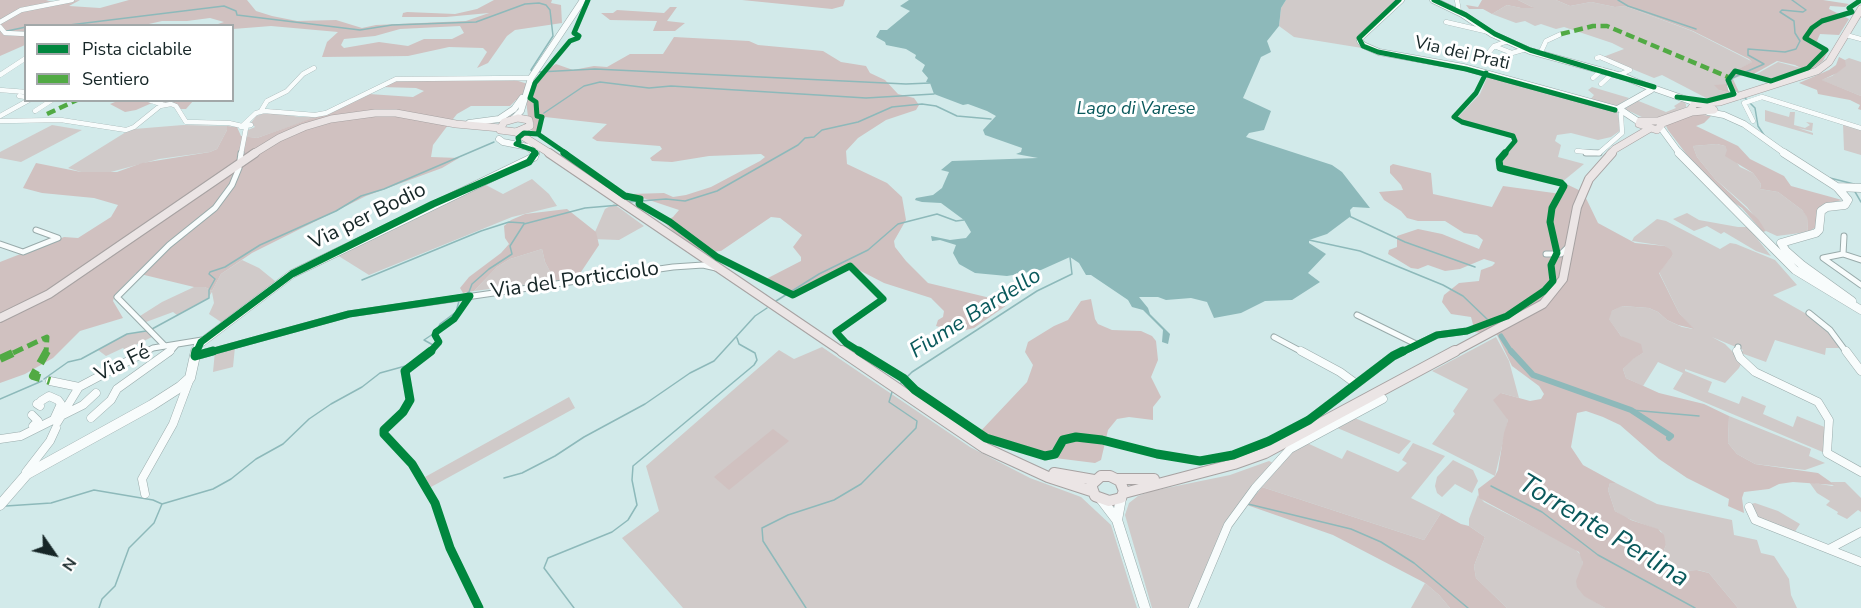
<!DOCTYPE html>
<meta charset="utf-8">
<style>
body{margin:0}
#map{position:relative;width:1861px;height:608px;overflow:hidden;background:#d2eaea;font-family:"Nunito Sans",sans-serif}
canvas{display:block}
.legend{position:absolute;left:24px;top:24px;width:210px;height:78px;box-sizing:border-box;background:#fff;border:2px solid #a2a8a9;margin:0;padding:8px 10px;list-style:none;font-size:18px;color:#162627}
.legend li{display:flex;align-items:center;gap:12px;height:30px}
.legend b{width:30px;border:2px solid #a2a8a9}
.north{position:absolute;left:24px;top:524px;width:60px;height:60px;-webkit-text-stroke:4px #fff;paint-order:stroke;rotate:124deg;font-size:16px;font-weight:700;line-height:24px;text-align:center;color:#162627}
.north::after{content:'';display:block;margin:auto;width:21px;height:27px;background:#162627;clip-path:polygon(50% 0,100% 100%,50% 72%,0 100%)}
</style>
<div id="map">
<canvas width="1861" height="608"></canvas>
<ul class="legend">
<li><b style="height:8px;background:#00873e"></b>Pista ciclabile</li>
<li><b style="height:8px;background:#51aa44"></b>Sentiero</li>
</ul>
<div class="north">N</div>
</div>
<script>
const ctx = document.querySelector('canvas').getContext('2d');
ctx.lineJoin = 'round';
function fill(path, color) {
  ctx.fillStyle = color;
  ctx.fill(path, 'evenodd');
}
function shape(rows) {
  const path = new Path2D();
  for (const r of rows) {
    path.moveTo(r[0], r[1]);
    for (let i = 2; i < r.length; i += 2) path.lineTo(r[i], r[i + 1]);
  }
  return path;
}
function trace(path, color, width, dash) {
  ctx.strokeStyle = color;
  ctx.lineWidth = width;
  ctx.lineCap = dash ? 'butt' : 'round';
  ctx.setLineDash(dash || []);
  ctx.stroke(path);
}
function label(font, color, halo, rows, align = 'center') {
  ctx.font = font + ' "Nunito Sans",sans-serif';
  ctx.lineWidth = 6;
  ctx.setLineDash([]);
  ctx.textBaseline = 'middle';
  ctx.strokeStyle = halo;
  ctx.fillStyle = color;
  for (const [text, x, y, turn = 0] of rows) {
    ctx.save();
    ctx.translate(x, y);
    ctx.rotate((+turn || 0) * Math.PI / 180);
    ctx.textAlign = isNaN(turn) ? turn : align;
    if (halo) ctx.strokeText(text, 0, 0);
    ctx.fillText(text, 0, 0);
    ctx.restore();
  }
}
const green = shape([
 [1286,0,1397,0,1357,38,1362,48,1294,37,1279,26,1281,8],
 [1518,0,1556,0,1570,6,1591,2,1615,7,1625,6,1692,31,1753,62,1736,70,1729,84,1719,90,1731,93,1712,101,1662,75,1654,78,1603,57,1624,49,1612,43,1564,27,1556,29,1541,24,1535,26,1525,21,1516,23,1492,14,1507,5,1521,8,1532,7],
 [1849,58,1861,62,1861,96,1821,80,1832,76,1845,66,1845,60],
 [1778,62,1801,68,1771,81,1753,76],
 [1488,75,1617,111,1621,130,1611,137,1598,140,1571,133,1557,135,1555,141,1561,145,1558,157,1584,164,1562,182,1505,168,1500,164,1500,161,1517,138,1460,120,1458,117,1480,94],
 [1592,87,1629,98,1617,106,1590,100,1594,95,1588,90],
 [1636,100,1666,112,1676,108,1674,106,1682,101,1686,104,1686,107,1657,118,1644,118,1625,109],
 [1765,110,1789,117,1790,112,1795,112,1794,125,1805,128,1810,125,1806,122,1813,123,1812,131,1798,128,1813,133,1813,135,1765,121],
 [268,112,300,117,317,117,257,138,247,137,248,130,255,127,251,123,256,116],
 [1843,124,1861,129,1861,155,1844,150],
 [52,125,82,130,21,162,0,158,0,152],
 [183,125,227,126,227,130,217,149,210,152,159,159,107,173,81,172,68,168,126,132,134,129],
 [1717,144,1725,146,1740,167,1753,173,1761,184,1760,189,1778,192,1802,210,1807,216,1808,232,1777,236,1766,231,1747,207,1715,179,1697,157,1693,146],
 [532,179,549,194,557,206,512,217,369,275,337,255,484,184,503,194],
 [614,204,644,226,619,240,592,239,605,209],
 [1687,213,1699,220,1738,227,1748,227,1771,256,1756,251,1724,232,1721,234,1707,226,1694,231,1673,219],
 [1657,219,1666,221,1720,249,1730,243,1736,244,1775,260,1797,285,1773,295,1819,321,1842,348,1826,348,1825,355,1775,340,1766,362,1741,353,1743,350,1712,337,1725,344,1734,353,1742,362,1739,368,1725,383,1685,369,1685,371,1712,382,1708,392,1739,404,1742,396,1766,406,1763,414,1793,427,1797,416,1827,428,1824,446,1825,453,1673,389,1683,373,1658,362,1643,386,1626,378,1623,369,1632,359,1643,353,1621,336,1608,318,1612,311,1621,306,1649,308,1658,312,1667,320,1682,327,1693,329,1679,313,1659,272,1673,255,1665,246,1632,241,1634,237],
 [542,249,545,262,555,281,474,291,497,267,510,259],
 [242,260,259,268,275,281,269,291,224,324,209,314,214,303,212,292,208,298,177,315,173,312,146,322,140,316,162,302,194,287,205,287,212,291,221,274],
 [147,331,152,337,125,350,123,348,106,356,98,350,127,334],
 [1496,337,1509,361,1519,398,1501,393,1508,420,1495,476,1432,444,1455,414,1453,411,1468,389,1432,371],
 [235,347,233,367,213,372,215,351],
 [822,347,970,447,1030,478,1081,497,1111,525,1137,608,683,608,622,538,659,511,646,466,779,350,794,359],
 [569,397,575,408,431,487,425,477],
 [1729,416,1811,449,1809,456,1825,463,1805,470,1755,464,1737,454,1728,443],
 [1352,417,1411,441,1399,454,1335,427],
 [1307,443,1342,459,1347,450,1398,472,1407,463,1402,460,1413,443,1445,456,1411,498,1441,513,1424,540,1262,487,1292,452],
 [1453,460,1473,470,1478,481,1472,493,1455,484,1442,497,1437,493,1435,486,1437,477],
 [1269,461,1273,463,1222,529,1189,608,1152,608,1125,515,1129,503,1138,496,1152,491,1230,475],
 [1809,482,1832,486,1834,485,1831,482,1845,482,1861,498,1861,512,1858,510,1847,519,1837,514,1838,512,1826,505,1830,501,1817,493],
 [1610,483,1616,483,1657,504,1732,520,1734,535,1757,540,1761,553,1774,556,1789,579,1791,595,1797,608,1738,608,1709,573,1698,570,1681,571,1666,568,1661,557,1666,545,1661,531,1624,517,1615,511,1608,490],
 [1478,495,1484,502,1574,548,1581,555,1583,563,1581,572,1584,595,1605,608,1507,608,1476,578,1474,566,1485,537,1469,526,1469,519],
 [1755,503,1778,511,1800,524,1794,533,1756,517,1751,504],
 [1425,583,1439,595,1450,608,1411,608]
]);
const forest = shape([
 [0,0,46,0,52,2,80,0,69,6,100,8,129,0,247,0,256,11,272,16,297,21,336,20,362,28,376,25,466,21,489,13,446,17,402,17,403,13,407,12,455,14,477,9,494,0,552,0,551,3,561,5,562,23,515,30,507,36,488,63,477,68,487,52,483,48,449,47,408,56,322,57,327,42,338,32,271,26,233,29,232,26,215,25,224,22,210,18,187,21,162,21,140,26,26,26,25,45,0,56],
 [460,26,464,33,452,39,424,39,408,46,379,42,344,48,341,45,344,39,375,36,400,29],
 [742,0,845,0,843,6,832,9],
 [1482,0,1518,0,1534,8,1521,8,1507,5,1492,14,1483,9,1469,9,1466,5,1478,7],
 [1556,0,1823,0,1849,4,1845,7,1830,6,1829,9,1849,19,1839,35,1820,34,1817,41,1819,45,1829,49,1823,61,1812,69,1807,71,1795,65,1777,61,1752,75,1745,74,1733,79,1739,92,1731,93,1719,90,1714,85,1729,84,1730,78,1736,70,1752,62,1749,59,1693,31,1625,6,1615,7,1591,2,1570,6],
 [670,7,677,7,667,21,685,23,675,31,653,31,657,21,610,20,601,13,613,13,617,10,664,13],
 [674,37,749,41,758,45,823,51,841,62,866,66,870,73,885,80,898,94,914,98,919,105,916,110,886,120,858,138,846,151,847,164,887,183,902,197,906,220,894,241,895,247,906,261,928,283,1007,302,1007,305,974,328,958,332,936,326,938,320,943,317,944,311,931,298,884,283,853,267,835,270,823,277,812,289,793,295,766,285,763,283,768,278,801,261,801,257,793,247,802,235,780,218,771,217,721,251,712,252,698,249,674,232,664,222,673,217,679,210,631,194,664,193,673,197,686,195,711,187,760,161,765,157,761,154,709,156,672,162,652,161,650,158,662,149,660,146,597,141,592,138,607,124,545,117,536,132,531,132,534,123,528,117,526,100,516,100,510,106,471,106,457,114,445,129,433,145,431,157,459,158,442,168,366,196,252,253,221,274,212,291,205,287,194,287,136,273,115,295,113,301,123,318,80,331,53,358,25,374,0,383,0,262,64,237,78,238,111,217,118,205,94,198,42,193,23,188,36,163,81,172,117,172,142,163,210,152,217,149,227,130,227,126,237,127,241,136,257,138,335,110,369,94,413,97,424,91,416,88,381,87,398,79,512,79,534,86,546,70,556,64,573,70,594,66,607,67,630,54,663,54],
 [1839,57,1845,60,1846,66,1837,73,1822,80,1861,96,1861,110,1858,109,1860,105,1850,100,1818,94,1817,90,1799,83,1829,70,1836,65],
 [120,100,193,101,186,109,181,109,175,103,152,103,136,110,125,112,110,104],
 [1696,114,1711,116,1704,123,1696,126,1738,146,1750,159,1784,176,1791,186,1842,200,1822,205,1816,227,1808,232,1807,217,1802,210,1778,192,1760,189,1761,184,1753,173,1725,156,1727,150,1725,146,1717,144,1693,146,1697,157,1715,179,1758,219,1766,231,1763,232,1742,208,1723,195,1700,172,1668,130,1666,126,1669,124],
 [1393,164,1431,173,1433,194,1492,207,1503,186,1561,194,1567,186,1562,182,1583,192,1598,223,1635,243,1665,246,1671,250,1673,255,1659,273,1679,313,1694,329,1678,325,1667,320,1658,312,1649,308,1622,306,1612,311,1609,319,1621,336,1641,344,1643,353,1633,359,1623,369,1626,378,1659,393,1704,404,1729,416,1728,443,1737,454,1755,464,1818,473,1835,485,1793,482,1779,484,1769,489,1744,492,1742,498,1744,513,1728,506,1729,499,1687,478,1659,459,1620,425,1603,417,1586,411,1577,413,1571,447,1583,465,1616,483,1610,483,1608,490,1615,511,1631,520,1658,529,1664,535,1666,545,1661,557,1665,567,1681,571,1697,570,1709,573,1738,608,1605,608,1584,596,1577,587,1576,581,1583,563,1579,552,1479,498,1478,489,1495,476,1498,470,1504,433,1508,420,1493,400,1501,393,1530,401,1541,399,1544,394,1539,386,1512,366,1497,335,1475,332,1471,317,1451,314,1442,302,1444,295,1459,283,1479,281,1481,270,1492,266,1495,263,1494,262,1484,259,1460,269,1445,271,1428,265,1418,269,1411,268,1388,254,1389,250,1397,247,1397,236,1418,229,1442,234,1479,249,1483,240,1477,235,1464,233,1445,221,1418,221,1407,218,1401,211,1384,200,1379,192,1403,190,1401,185,1390,173,1390,166],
 [567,209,596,232,599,245,577,278,555,281,545,262,542,249,510,259,497,267,474,291,463,293,460,288,469,277,501,253,509,244,505,238,504,226,511,220,525,214],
 [1091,299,1095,319,1098,324,1112,330,1141,331,1152,336,1156,341,1158,360,1151,377,1161,397,1153,407,1153,420,1129,417,1117,419,1108,430,1101,460,1095,463,1039,456,976,436,1027,382,1033,365,1025,352,1028,342,1054,326,1068,320,1081,301],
 [773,429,789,441,729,490,714,477],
 [1262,487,1424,540,1441,513,1461,524,1469,526,1485,537,1474,566,1476,578,1507,608,1450,608,1439,595,1425,583,1333,535,1247,505]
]);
const water = shape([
 [909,0,1286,0,1281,8,1279,26,1267,41,1271,52,1261,57,1243,98,1271,111,1264,130,1249,133,1246,137,1332,165,1342,172,1370,208,1353,207,1350,210,1351,216,1327,234,1309,240,1309,243,1326,254,1308,273,1320,282,1292,300,1265,301,1241,313,1214,318,1207,302,1191,298,1166,300,1158,297,1139,297,1148,308,1150,314,1170,334,1168,344,1162,342,1163,330,1143,310,1132,307,1128,300,1091,275,1086,275,1079,263,1070,257,1041,270,1007,276,975,273,959,264,953,253,956,245,940,240,932,241,931,236,950,240,966,238,971,232,964,220,941,203,922,202,915,200,916,198,933,195,942,188,949,172,941,170,952,161,1038,158,1016,154,1021,152,1022,148,985,135,983,130,996,116,987,111,968,104,963,105,934,94,930,83,926,82,928,78,922,71,925,65,915,58,916,55,906,49,886,45,885,42,876,37,880,30,887,30,910,11,900,6]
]);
const stream = shape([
 [1618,0,1628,6,1696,29],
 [61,26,224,6,236,11,237,15,360,30,392,25,476,22,525,4,539,3,546,5,550,10,553,36,531,70,533,71],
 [7,31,26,27],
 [539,72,595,69,906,84,930,83],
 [1731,82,1732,78,1764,64,1748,55,1748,49,1785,52,1796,49,1800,41,1795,33,1794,21,1780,12,1782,10,1803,12,1806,10,1792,0],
 [1745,98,1755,108,1758,126,1764,135],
 [544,113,584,86,600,82,649,88,671,86,866,98,934,94],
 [1830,178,1854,184],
 [1854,190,1861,202],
 [628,202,666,199,685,201,717,191,798,145,805,138,814,137,822,130,858,122,892,107,922,104,936,106,957,116,991,119],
 [1349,216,1405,242,1475,267],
 [1309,240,1360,251,1443,285,1463,296,1487,319],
 [362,280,481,231,509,222,524,223],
 [464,295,469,292,472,284,489,269,512,254,510,246,524,224,585,208,620,205],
 [776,301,819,274,868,250,898,224,937,214,956,221,964,220],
 [152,329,209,298,209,290,215,279,209,274,210,272,225,267,260,245,336,211,361,196,384,189,494,142],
 [44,379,68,362,81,359,127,334,146,331],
 [900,384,912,372,1037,291,1072,274,1070,257],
 [0,399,42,381],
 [1631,410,1699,416],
 [504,478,522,473,555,456,584,437,645,404,690,373,714,361,755,316,767,308],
 [1491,486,1542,512,1598,555,1695,608],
 [1248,504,1351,529,1381,542,1414,563,1468,608],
 [6,506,51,503,94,490,153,500,162,504],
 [99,608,102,599,115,586,129,548,154,523,162,504,213,489,231,479,256,459,283,444,309,419,331,404,362,387,380,373,409,365,423,356,433,345,424,340,436,332,440,324,456,312,459,301],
 [574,608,544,568,548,558,612,532,628,520,637,505,632,480,633,466,754,365,757,360,755,353,739,344,737,338],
 [806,608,763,541,762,528,788,515,834,500,861,484,916,428,917,421,889,402,892,392]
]);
const canalFar1 = shape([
 [1501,336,1512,353]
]);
const canal = shape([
 [1511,351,1533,375,1631,410,1671,436,1669,438]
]);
const streetFar2 = shape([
 [1457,0,1459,12],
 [0,22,21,10,72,0],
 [1446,22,1489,32],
 [0,27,5,33,26,34],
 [1846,35,1861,39],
 [1494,46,1512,53,1526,49],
 [1540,54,1546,41,1561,34],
 [1487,55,1494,46,1508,41],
 [1597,58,1600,57,1630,70,1619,75],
 [0,75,26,58],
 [1728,77,1730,89,1739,97],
 [1593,78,1602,70],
 [1601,84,1613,73],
 [0,90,26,92],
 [19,96,26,97],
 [149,100,164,105],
 [35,111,52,100],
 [261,111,267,101,287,91,303,74,314,68],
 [0,116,29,100],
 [0,121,61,120,126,130,134,127,160,106,171,104,176,106,186,122,229,123,242,126],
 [1753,121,1744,103,1762,97,1861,128],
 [247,124,251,125,241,127,256,113,264,111,315,115,326,113,396,79,531,78],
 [1577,151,1599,153,1622,133,1621,114,1625,112],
 [241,154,246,128]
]);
const streetFar1 = shape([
 [1586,153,1599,153],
 [240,160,241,153],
 [1844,236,1843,254,1823,258,1861,285],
 [0,244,23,252,58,238,36,230],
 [1546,254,1561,254,1569,246],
 [1843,254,1861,260],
 [1809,313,1830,330,1847,353],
 [1357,315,1416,344],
 [1274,337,1304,353],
 [164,345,117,297,169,245,215,208,232,185,239,168],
 [144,353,153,348,202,340],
 [169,353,176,345],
 [207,353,349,314,673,267,703,265,716,268],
 [1400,353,1437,335,1467,331],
 [1737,353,1738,347]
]);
const street = shape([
 [1301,351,1340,372,1355,383],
 [1737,351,1740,358,1755,372,1818,402,1829,420,1827,453,1861,472],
 [1846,351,1861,371],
 [195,356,213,351],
 [50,381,79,387],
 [41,401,49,396,58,400,61,404,55,417],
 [37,404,40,406],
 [32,415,38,421,33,426],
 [91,418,111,400,117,389,170,351],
 [57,423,79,387,147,351],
 [1317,426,1309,420,1393,356,1403,351],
 [0,439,21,436,83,405,96,393],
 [26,472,50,441,56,428],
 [145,494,142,479,173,424,189,381],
 [1749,507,1755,520,1861,562],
 [1829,549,1861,532],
 [1193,608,1228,525,1255,488,1290,449,1383,399]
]);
const secondaryFar2 = shape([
 [1401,0,1361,37,1360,41,1363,45,1379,52,1463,67,1616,109],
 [1433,0,1462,14,1492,34,1530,51,1625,77,1651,88],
 [1656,89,1696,103],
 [1619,108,1651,90],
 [1621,110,1639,122],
 [1708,112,1724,115,1744,124,1786,154],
 [513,119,521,111,531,78,583,0],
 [469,123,499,119,514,109,522,98],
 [1661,128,1680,154],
 [499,139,503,142,528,147,536,154]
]);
const secondaryFar1 = shape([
 [1679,153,1795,270,1861,310],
 [1784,153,1837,187,1848,200,1845,205,1827,207,1821,211,1819,230,1816,233,1781,243,1786,251,1802,265,1852,301],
 [1837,187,1861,188],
 [196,353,198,345,292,274,534,157,535,153]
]);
const secondary = shape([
 [1101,499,1117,520,1145,608],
 [0,505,27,474,152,405,180,387,190,378,196,351],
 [1117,520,1121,498]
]);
const primaryFar2 = shape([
 [1695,103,1708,105,1714,110,1692,112,1663,123,1657,130,1639,124,1640,121,1658,121,1690,110,1695,103],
 [1703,103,1720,102,1817,71,1829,62,1861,9],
 [518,118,529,120,530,126,516,132,500,130,504,122,518,118],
 [516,132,551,154],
 [253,154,279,138,304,127,331,119,375,113,396,113,456,124,500,128],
 [1610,154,1615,149,1649,129]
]);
const primaryFar1 = shape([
 [549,153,844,353],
 [0,318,49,294,255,153],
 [1452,353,1543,304,1563,279,1577,207,1589,179,1612,153]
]);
const primary = shape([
 [842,351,985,448,1048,477,1091,491],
 [1054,473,1094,480],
 [1101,476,1110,476,1120,481,1124,491,1121,498,1109,501,1095,496,1091,485,1101,476],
 [1118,479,1154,479],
 [1124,493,1234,464,1265,453,1455,351]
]);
const quietFar2 = shape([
 [1561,34,1593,26,1607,26,1728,77],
 [47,114,77,100]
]);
const quietFar1 = shape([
 [13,353,47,337,46,353]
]);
const quiet = shape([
 [47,351,33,376,50,381],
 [0,359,17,351]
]);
const cyclewayFar2 = shape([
 [1399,0,1359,38,1363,46,1378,52,1466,69,1615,110],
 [1434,0,1466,15,1495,34,1530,50,1654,87],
 [1486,73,1476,93,1454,117,1462,122,1513,136,1515,141,1504,154],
 [1677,97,1707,101,1734,94,1728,80,1735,71,1771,81,1808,68,1826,50,1805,38,1812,28,1822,21,1852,12,1849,8,1861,0],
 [538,134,542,117,537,116,536,102,530,98,535,83,570,41,578,38,579,36,574,33,588,0],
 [536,154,533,150,516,144,519,142,518,138,524,133,538,134,567,154]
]);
const cyclewayFar1 = shape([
 [564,153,625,196,640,199,639,204,670,222,717,257,793,295,850,266,883,299,836,332,846,343,862,353],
 [196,353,201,342,292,274,433,204,529,162,535,153],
 [207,353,349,314,470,296,454,319,436,332,435,335,439,342,429,353],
 [1400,353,1437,335,1467,331,1507,316,1544,291,1553,281,1551,265,1557,253,1550,222,1552,208,1564,186,1561,183,1500,168,1499,160,1505,153]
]);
const cycleway = shape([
 [196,351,195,356,213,351],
 [431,351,405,371,410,400,403,412,384,430,384,434,412,464,435,503,450,548,479,608],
 [859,351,903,378,915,390,986,438,1045,456,1055,454,1063,440,1076,437,1102,440,1157,454,1200,461,1233,455,1269,441,1309,420,1393,356,1403,351]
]);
const farStreetnames = [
 ["Via dei Prati",1462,54,13]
];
const farWaternames = [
 ["Lago di Varese",1136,110]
];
const streetNames = [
 ["Via per Bodio",368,217,-26],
 ["Via del Porticciolo",575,281,-8],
 ["Via Fé",123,364,-26]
];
const waterNames = [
 ["Fiume Bardello",976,314,-32]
];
const nearWaternames = [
 ["Torrente Perlina",1603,532,31]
];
fill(green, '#d0cac9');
fill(forest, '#d0c1c0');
fill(water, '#8db9ba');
trace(stream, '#8db9ba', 1.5);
trace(canalFar1, '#8db9ba', 5);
trace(canal, '#8db9ba', 6);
trace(streetFar2, '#99abab', 5);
trace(streetFar1, '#99abab', 7);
trace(street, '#99abab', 9);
trace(secondaryFar2, '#99abab', 7);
trace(secondaryFar1, '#99abab', 9);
trace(secondary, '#99abab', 11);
trace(primaryFar2, '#a7a2a2', 8);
trace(primaryFar1, '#a7a2a2', 10);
trace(primary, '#a7a2a2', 12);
trace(streetFar2, '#f8fcfc', 4.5);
trace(streetFar1, '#f8fcfc', 5);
trace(street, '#f8fcfc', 8);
trace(secondaryFar2, '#f8fcfc', 6);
trace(secondaryFar1, '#f8fcfc', 8);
trace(secondary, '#f8fcfc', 10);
trace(primaryFar2, '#ebe5e5', 7);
trace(primaryFar1, '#ebe5e5', 8);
trace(primary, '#ebe5e5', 10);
trace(quietFar2, '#51aa44', 4.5, [9, 4.5]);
trace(quietFar1, '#51aa44', 5, [11, 5]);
trace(quiet, '#51aa44', 8, [14, 8]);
trace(cyclewayFar2, '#00873e', 5);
trace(cyclewayFar1, '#00873e', 7);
trace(cycleway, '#00873e', 9);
label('18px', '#162627', '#fff', farStreetnames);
label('italic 18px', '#0a595c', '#fff', farWaternames);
label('21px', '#162627', '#fff', streetNames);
label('italic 22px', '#0a595c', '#fff', waterNames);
label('italic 27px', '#0a595c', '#fff', nearWaternames);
</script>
